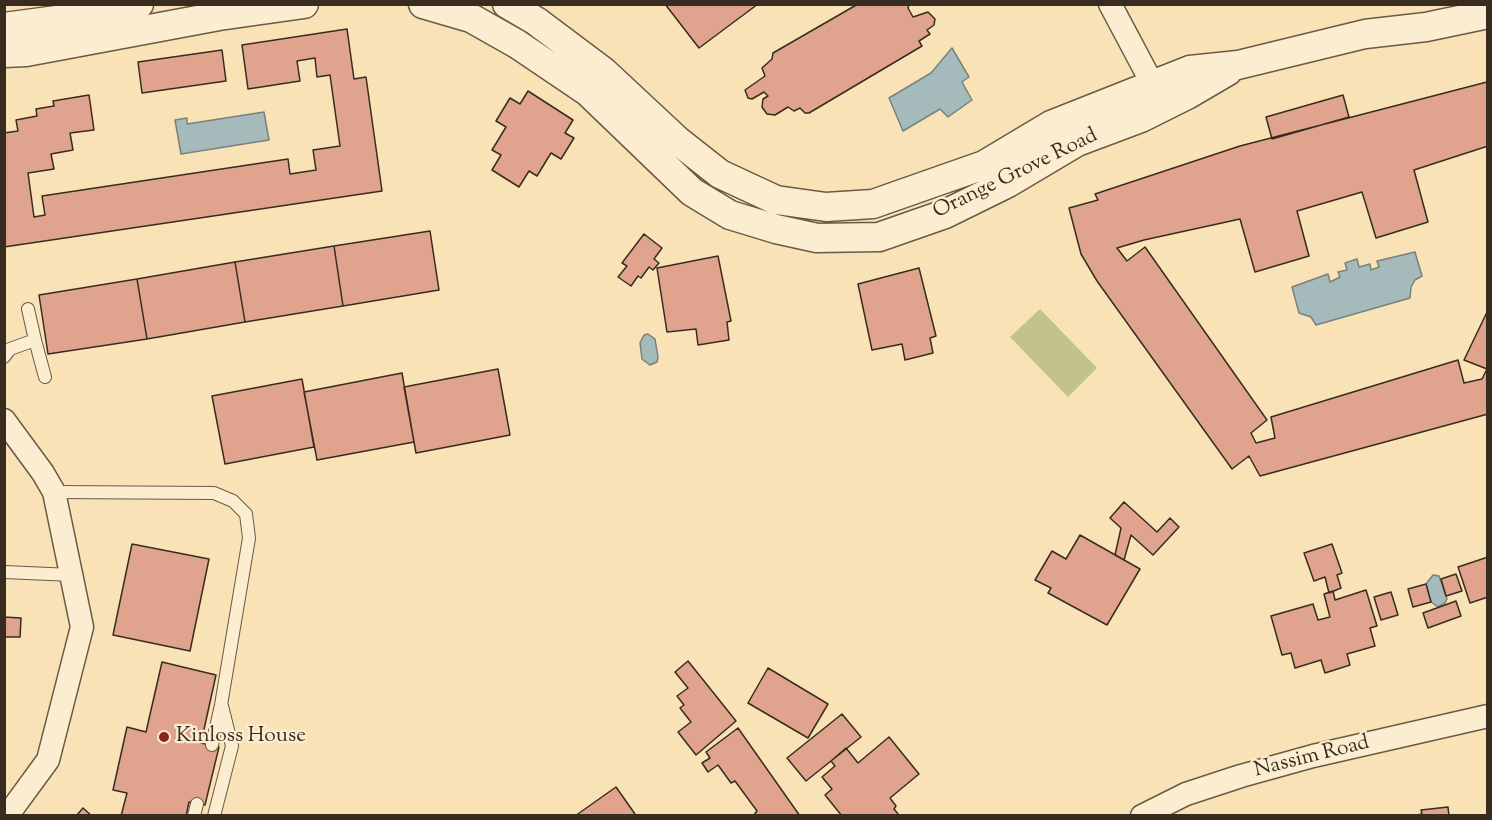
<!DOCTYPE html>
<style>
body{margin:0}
#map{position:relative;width:1492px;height:820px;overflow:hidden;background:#fae2b7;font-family:"Sorts Mill Goudy",serif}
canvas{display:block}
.frame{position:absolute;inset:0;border:6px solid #372c1f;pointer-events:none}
</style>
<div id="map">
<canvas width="1492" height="820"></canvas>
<div class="frame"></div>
</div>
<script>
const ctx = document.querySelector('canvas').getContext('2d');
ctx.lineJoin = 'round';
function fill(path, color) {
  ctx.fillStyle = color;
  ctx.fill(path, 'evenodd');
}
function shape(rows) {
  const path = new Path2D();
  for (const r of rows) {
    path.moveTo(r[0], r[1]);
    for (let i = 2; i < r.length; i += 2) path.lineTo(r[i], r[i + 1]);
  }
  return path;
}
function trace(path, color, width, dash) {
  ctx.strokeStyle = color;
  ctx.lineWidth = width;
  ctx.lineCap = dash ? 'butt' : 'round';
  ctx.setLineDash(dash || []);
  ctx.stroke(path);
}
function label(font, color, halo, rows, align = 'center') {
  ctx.font = font + ' "Sorts Mill Goudy",serif';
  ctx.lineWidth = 4.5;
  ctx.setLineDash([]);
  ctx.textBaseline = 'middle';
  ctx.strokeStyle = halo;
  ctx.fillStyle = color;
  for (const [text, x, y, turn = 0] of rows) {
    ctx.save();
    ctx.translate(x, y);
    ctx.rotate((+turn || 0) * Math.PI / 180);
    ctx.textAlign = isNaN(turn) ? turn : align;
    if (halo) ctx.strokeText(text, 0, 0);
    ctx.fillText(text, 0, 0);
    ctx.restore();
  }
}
const green = shape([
 [1040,309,1097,368,1068,397,1010,337]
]);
const water = shape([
 [952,48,969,77,962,82,972,100,948,117,940,109,903,131,889,98,931,73,952,48],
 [264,112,269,140,181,154,175,120,187,118,187,124,264,112],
 [1415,252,1422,276,1415,280,1411,287,1410,298,1316,325,1311,317,1299,313,1292,287,1328,274,1330,282,1340,277,1338,272,1347,270,1345,263,1357,259,1359,267,1370,264,1371,270,1379,267,1377,261,1415,252],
 [648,334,655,339,658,357,657,362,650,365,642,359,640,343,644,335,648,334],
 [1433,575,1439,576,1447,599,1445,603,1438,607,1431,602,1426,584,1433,575]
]);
const building = shape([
 [665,4,758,4,699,48,665,4],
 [858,4,909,4,908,8,913,17,928,12,935,19,934,25,927,30,930,34,919,41,922,46,809,113,805,113,800,108,794,111,788,107,775,115,767,114,762,107,763,99,768,96,764,92,752,99,748,98,745,90,765,76,762,68,772,59,773,53,858,4],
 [347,29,354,79,366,77,382,191,4,247,4,133,18,131,16,120,37,116,36,109,54,106,53,101,89,95,94,130,70,133,73,150,51,154,54,169,28,173,34,217,45,215,42,196,288,159,290,174,316,170,313,150,340,146,330,75,317,77,315,58,297,61,300,81,248,89,242,45,347,29],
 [222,50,226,81,142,93,138,62,222,50],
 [1487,82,1488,146,1414,170,1428,222,1376,238,1362,192,1297,211,1309,256,1255,272,1240,219,1144,240,1117,248,1127,261,1145,247,1267,420,1251,433,1256,443,1275,438,1271,417,1458,360,1464,383,1482,379,1487,369,1464,360,1488,310,1488,414,1260,476,1249,456,1232,469,1097,281,1081,254,1069,208,1098,200,1095,194,1240,146,1487,82],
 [528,91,573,120,565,133,574,138,561,159,551,153,537,176,529,171,519,187,492,170,501,155,492,150,506,127,496,121,510,98,520,104,528,91],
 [1343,95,1349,117,1272,139,1266,117,1343,95],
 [430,231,439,290,343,306,334,246,430,231],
 [644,234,662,248,654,259,659,263,653,270,649,267,641,278,638,276,631,286,618,277,627,266,622,263,644,234],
 [334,246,343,306,245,322,235,262,334,246],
 [718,256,731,321,727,322,729,340,698,345,696,329,667,332,657,268,718,256],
 [235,262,245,322,147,339,137,279,235,262],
 [919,268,936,336,930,338,933,353,905,360,902,344,872,350,858,284,919,268],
 [137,279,147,339,48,354,39,295,137,279],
 [498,369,510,435,416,453,404,387,498,369],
 [402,373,414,442,317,460,304,392,402,373],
 [302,379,314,447,225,464,212,396,302,379],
 [1124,502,1157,532,1170,518,1179,527,1153,555,1131,535,1124,560,1115,555,1121,528,1110,518,1124,502],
 [1080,535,1140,569,1107,625,1048,593,1051,588,1035,580,1052,551,1066,559,1080,535],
 [132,544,209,559,190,651,113,635,132,544],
 [1332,544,1342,573,1337,575,1341,588,1329,593,1325,577,1314,581,1304,553,1332,544],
 [1488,557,1488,597,1470,603,1458,567,1488,557],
 [1456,574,1462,591,1446,596,1441,579,1456,574],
 [1426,584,1431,602,1413,607,1408,589,1426,584],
 [1366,590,1377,626,1370,628,1375,646,1347,654,1350,665,1325,673,1321,660,1295,668,1291,653,1282,655,1271,616,1313,604,1318,620,1330,617,1324,594,1333,591,1335,600,1366,590],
 [1391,592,1398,615,1381,620,1374,597,1391,592],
 [1456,601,1461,616,1428,628,1423,613,1456,601],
 [4,617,21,618,20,637,4,637,4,617],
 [688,661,736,721,696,755,678,732,691,722,680,708,684,705,677,696,688,688,675,672,688,661],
 [162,662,216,675,201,743,219,747,205,805,189,802,186,816,121,816,127,793,113,790,127,727,146,732,162,662],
 [768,668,828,704,808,738,748,703,768,668],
 [842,714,861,737,806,781,787,758,842,714],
 [738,728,800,816,753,816,757,811,735,781,731,783,718,765,708,772,702,763,710,758,706,752,738,728],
 [889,737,919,774,890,798,896,806,894,809,898,814,896,816,842,816,825,795,832,789,822,777,835,766,831,761,846,748,858,763,889,737],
 [616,787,635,814,633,816,575,816,616,787],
 [1448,807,1449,816,1411,816,1422,814,1421,810,1448,807],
 [83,808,92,816,76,816,83,808]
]);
const service = shape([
 [35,340,45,377],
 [4,357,10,349,35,340,28,309],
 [54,492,214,493,233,501,246,514,249,538,221,705,212,745],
 [4,572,72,575],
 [194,816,197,804],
 [214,816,232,746,222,706]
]);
const minor = shape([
 [1110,4,1153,85,1148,99],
 [4,420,43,473,54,492,82,627,48,760,7,816],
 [1142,816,1186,794,1241,776,1313,756,1488,716]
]);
const tertiary = shape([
 [423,4,471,18,517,44,588,92,692,192,730,215,776,229,817,238,879,237,945,214,1008,183,1077,142,1141,118,1187,95,1228,71],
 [507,4,536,21,604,72,678,141,720,174,776,200,826,207,873,204,984,165,1051,125,1190,70,1238,65,1365,34,1426,27,1488,14],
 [4,27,95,15,139,4],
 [4,53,26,52,219,16,304,4]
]);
const markers = [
 [164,737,6,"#8f2418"]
];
const streetNames = [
 ["Orange Grove Road",1016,175,-26],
 ["Nassim Road",1312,758,-14]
];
const poiNames = [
 ["Kinloss House",176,737]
];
fill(green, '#c3c28b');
fill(water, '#a5babb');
trace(water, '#79817d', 1.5);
fill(building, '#e0a48e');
trace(building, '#372c1f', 1.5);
trace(service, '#685a45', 14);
trace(minor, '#685a45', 25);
trace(tertiary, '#685a45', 31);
trace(service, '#fcecd0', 12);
trace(minor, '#fcecd0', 22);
trace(tertiary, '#fcecd0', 28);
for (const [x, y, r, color] of markers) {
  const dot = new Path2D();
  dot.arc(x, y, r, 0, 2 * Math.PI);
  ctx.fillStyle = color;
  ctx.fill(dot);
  trace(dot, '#fcecd0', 2);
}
label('21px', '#372c1f', '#fcecd0', streetNames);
label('21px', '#372c1f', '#fcecd0', poiNames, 'left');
</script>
